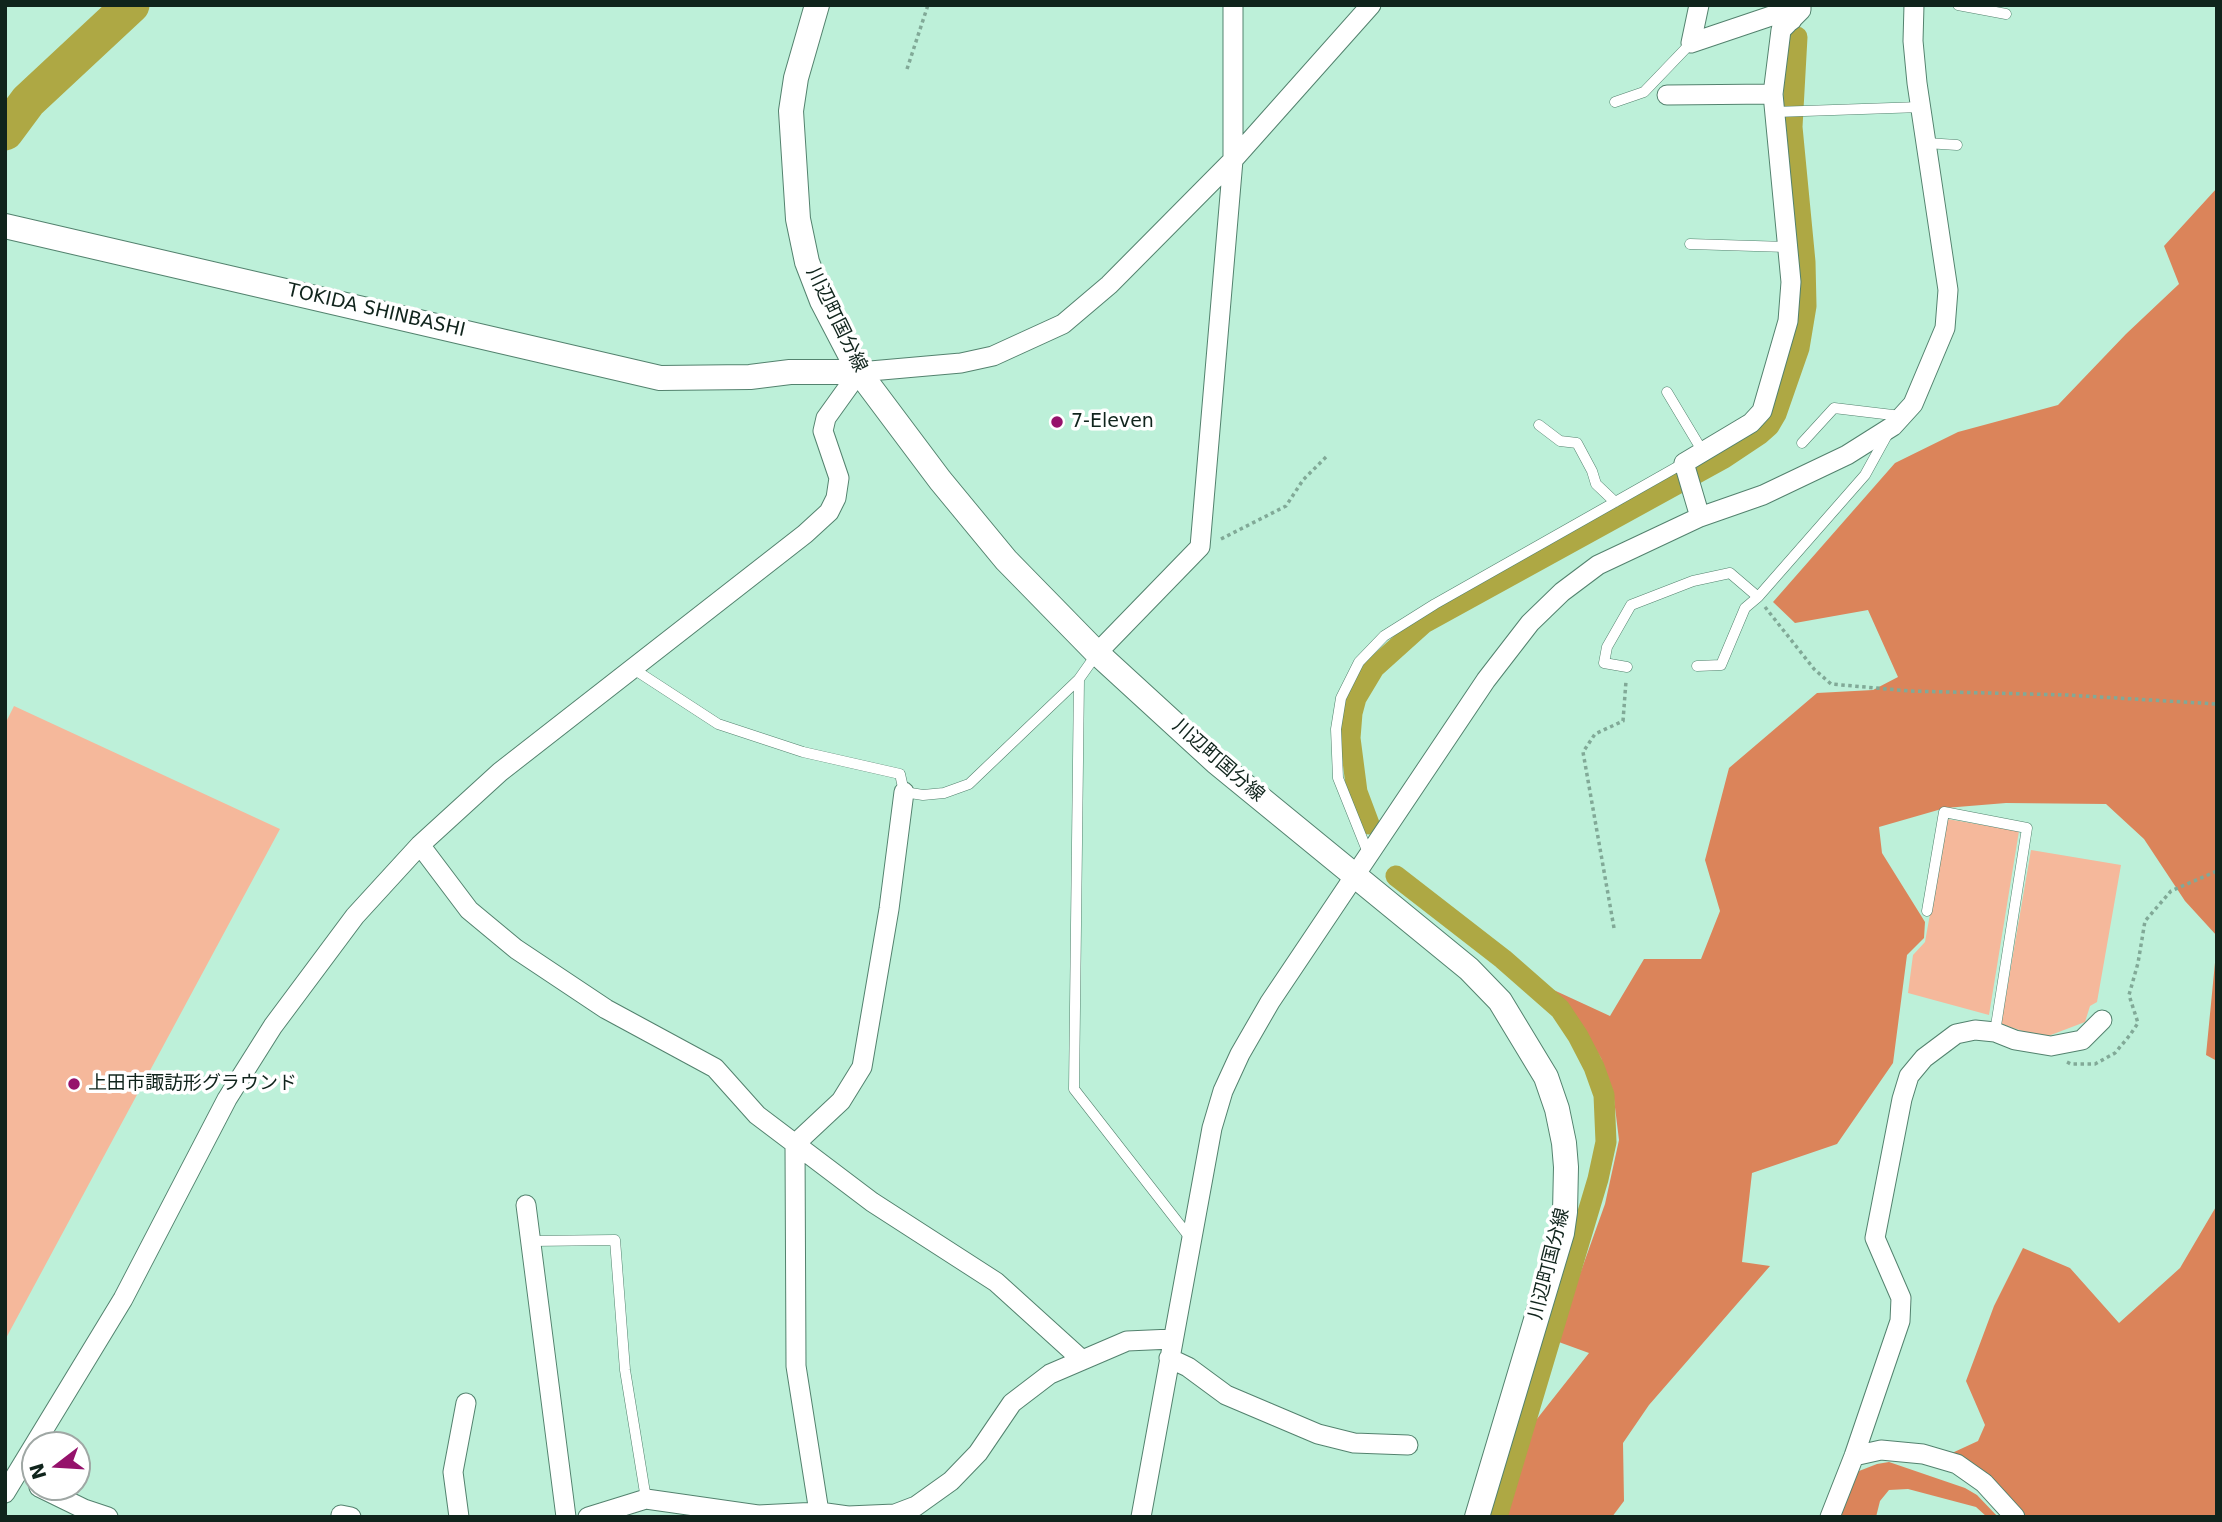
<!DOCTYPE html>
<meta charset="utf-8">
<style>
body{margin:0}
#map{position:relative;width:2222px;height:1522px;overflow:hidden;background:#bdf0d9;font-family:"DejaVu Sans",sans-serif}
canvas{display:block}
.frame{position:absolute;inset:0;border:7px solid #10241c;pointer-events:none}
.north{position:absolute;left:21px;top:1431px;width:70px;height:70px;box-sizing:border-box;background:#fff;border:2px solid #9fa7a4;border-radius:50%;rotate:253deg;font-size:19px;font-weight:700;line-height:28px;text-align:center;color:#10241c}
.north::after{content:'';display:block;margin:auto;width:24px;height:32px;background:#95126b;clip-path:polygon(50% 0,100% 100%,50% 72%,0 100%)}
</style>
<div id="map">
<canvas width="2222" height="1522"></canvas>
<div class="frame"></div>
<div class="north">N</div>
</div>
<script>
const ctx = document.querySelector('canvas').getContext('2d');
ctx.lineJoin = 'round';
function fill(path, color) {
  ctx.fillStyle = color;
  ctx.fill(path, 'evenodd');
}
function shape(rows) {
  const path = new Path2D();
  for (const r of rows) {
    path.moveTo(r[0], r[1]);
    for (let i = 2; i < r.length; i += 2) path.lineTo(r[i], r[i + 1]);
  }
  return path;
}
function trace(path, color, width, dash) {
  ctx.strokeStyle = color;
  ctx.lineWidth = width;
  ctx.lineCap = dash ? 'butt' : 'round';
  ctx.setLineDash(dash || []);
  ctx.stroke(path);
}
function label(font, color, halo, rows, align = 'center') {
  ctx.font = font + ' "DejaVu Sans","Noto Sans JP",sans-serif';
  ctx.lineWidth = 7;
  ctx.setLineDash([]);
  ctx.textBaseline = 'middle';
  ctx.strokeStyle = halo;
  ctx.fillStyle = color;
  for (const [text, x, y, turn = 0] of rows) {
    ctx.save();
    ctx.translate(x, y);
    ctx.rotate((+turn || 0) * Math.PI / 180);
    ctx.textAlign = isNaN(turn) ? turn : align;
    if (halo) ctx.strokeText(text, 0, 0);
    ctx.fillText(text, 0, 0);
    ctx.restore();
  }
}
const green = shape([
 [14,706,280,829,5,1340,5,724],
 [1947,819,2019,831,1989,1015,1908,993,1913,955,1925,942],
 [2031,850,2121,865,2097,1002,2090,1006,2085,1022,2043,1038,2001,1024]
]);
const forest = shape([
 [2217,188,2217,936,2185,901,2144,839,2106,804,2006,803,1945,808,1879,827,1882,853,1925,922,1924,938,1907,955,1893,1063,1837,1144,1752,1173,1742,1262,1770,1266,1649,1405,1623,1443,1624,1501,1612,1517,1502,1517,1529,1429,1589,1353,1556,1341,1605,1204,1619,1140,1613,1091,1601,1058,1584,1031,1545,986,1610,1016,1644,959,1701,959,1720,911,1705,860,1729,768,1817,693,1873,690,1898,677,1868,610,1795,623,1773,602,1895,463,1958,432,2058,405,2126,334,2179,284,2164,246],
 [2217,942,2217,1061,2206,1055],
 [2217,1205,2217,1517,2022,1517,1952,1453,1978,1441,1985,1425,1966,1381,1994,1306,2023,1248,2070,1268,2119,1323,2180,1268],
 [1889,1462,1965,1488,1977,1495,1998,1517,1987,1517,1976,1507,1908,1489,1889,1490,1880,1501,1876,1517,1833,1517,1852,1476,1859,1471,1877,1464]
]);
const canal = shape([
 [1369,824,1357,792,1350,738,1352,713,1356,698,1374,668,1424,623,1724,458,1760,434,1769,426,1776,414,1799,348,1806,306,1805,262,1792,127,1797,37],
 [1396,876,1503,959,1560,1009,1578,1036,1594,1067,1604,1095,1606,1142,1598,1179,1497,1517]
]);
const river = shape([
 [5,132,28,101,131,5]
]);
const path = shape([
 [907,69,928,5],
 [1221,539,1286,506,1303,480,1327,456],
 [1765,607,1814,669,1831,684,1909,691,2067,695,2217,704],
 [1614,928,1583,752,1595,734,1623,721,1626,681],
 [2067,1062,2071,1064,2095,1064,2115,1053,2130,1035,2138,1023,2129,995,2138,963,2145,921,2171,891,2217,871]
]);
const service = shape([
 [1958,5,2006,14],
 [1615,102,1644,92,1691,43],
 [1775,112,1921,107],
 [1926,143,1957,145],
 [1690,244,1787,247],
 [1667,392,1703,452],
 [1539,425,1560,441,1577,443,1592,471,1596,484,1615,502],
 [1802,443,1834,408,1901,416],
 [1096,655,1079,679,1074,1089,1191,1239],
 [1697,666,1721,665,1745,608,1758,597,1865,475,1887,435],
 [1627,667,1604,663,1607,647,1631,605,1693,581,1730,573,1758,597],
 [632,668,718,724,803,752,900,774,904,792,923,795,944,793,969,784,1079,679],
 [1368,853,1338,778,1336,729,1341,698,1359,662,1384,636,1435,604,1684,463],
 [1927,911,1944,812,2027,828,1995,1032],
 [531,1241,615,1240,625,1370,646,1499]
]);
const minor = shape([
 [1699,5,1691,43,1783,12,1792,20],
 [1667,95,1773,94],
 [1700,517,1684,463,1751,423,1762,411,1788,321,1791,282,1773,94,1781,30,1801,10,1801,5],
 [1097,653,1200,547,1233,160,1233,5],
 [420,845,469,910,516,949,606,1009,715,1068,757,1115,872,1202,996,1282,1081,1359],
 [526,1205,566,1517],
 [1169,1358,1188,1367,1226,1395,1318,1434,1354,1443,1408,1445],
 [1854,1456,1881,1450,1923,1454,1957,1464,1984,1483,2015,1517],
 [39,1487,84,1509,108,1517],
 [5,1493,123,1299,227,1099,273,1026,355,916,420,845,500,772,805,534,829,512,836,498,839,478,823,431,826,418,859,372,961,363,993,356,1063,324,1109,285,1233,160,1371,5],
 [819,1512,796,1366,795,1144,841,1101,862,1067,889,909,904,792],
 [341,1515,351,1517],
 [459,1517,453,1472,466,1403],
 [588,1517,646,1499,758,1515,819,1512,848,1516,895,1514,916,1506,951,1481,978,1453,1012,1403,1050,1374,1127,1341,1172,1339],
 [1141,1517,1212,1128,1223,1091,1240,1054,1270,1002,1486,680,1530,623,1562,592,1598,565,1700,517,1763,495,1847,455,1893,426,1913,404,1945,328,1948,290,1917,83,1913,41,1914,5],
 [1830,1517,1854,1456,1900,1321,1901,1298,1875,1238,1902,1099,1909,1076,1924,1058,1956,1034,1975,1030,1995,1032,2015,1040,2051,1046,2082,1040,2102,1020]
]);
const tertiary = shape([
 [817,5,796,78,791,111,798,219,807,262,822,301,859,372,940,480,1006,560,1097,653,1216,762,1469,969,1500,1001,1546,1077,1557,1109,1564,1143,1566,1167,1565,1212,1562,1233,1477,1517],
 [5,226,660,378,750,377,790,372,859,372]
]);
const markers = [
 [1057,422,7,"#95126b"],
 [74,1084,7,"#95126b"]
];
const streetNames = [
 ["TOKIDA SHINBASHI",376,311,13],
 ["川辺町国分線",836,320,64],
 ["川辺町国分線",1218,761,41],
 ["川辺町国分線",1550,1264,-76]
];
const poiNames = [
 ["7-Eleven",1071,422],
 ["上田市諏訪形グラウンド",88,1084]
];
fill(green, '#f5b89b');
fill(forest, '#db845a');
trace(canal, '#aea844', 21);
trace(river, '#aea844', 37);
trace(service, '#53826e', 11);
trace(minor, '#53826e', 21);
trace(tertiary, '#53826e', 26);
trace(path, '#81a997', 3.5, [3.5, 3.5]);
trace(service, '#fff', 10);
trace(minor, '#fff', 19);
trace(tertiary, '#fff', 24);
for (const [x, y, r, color] of markers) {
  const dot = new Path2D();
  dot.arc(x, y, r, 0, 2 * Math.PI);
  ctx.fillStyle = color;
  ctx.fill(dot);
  trace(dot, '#fff', 2.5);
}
label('19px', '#10241c', '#fff', streetNames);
label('19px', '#10241c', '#fff', poiNames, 'left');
</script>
